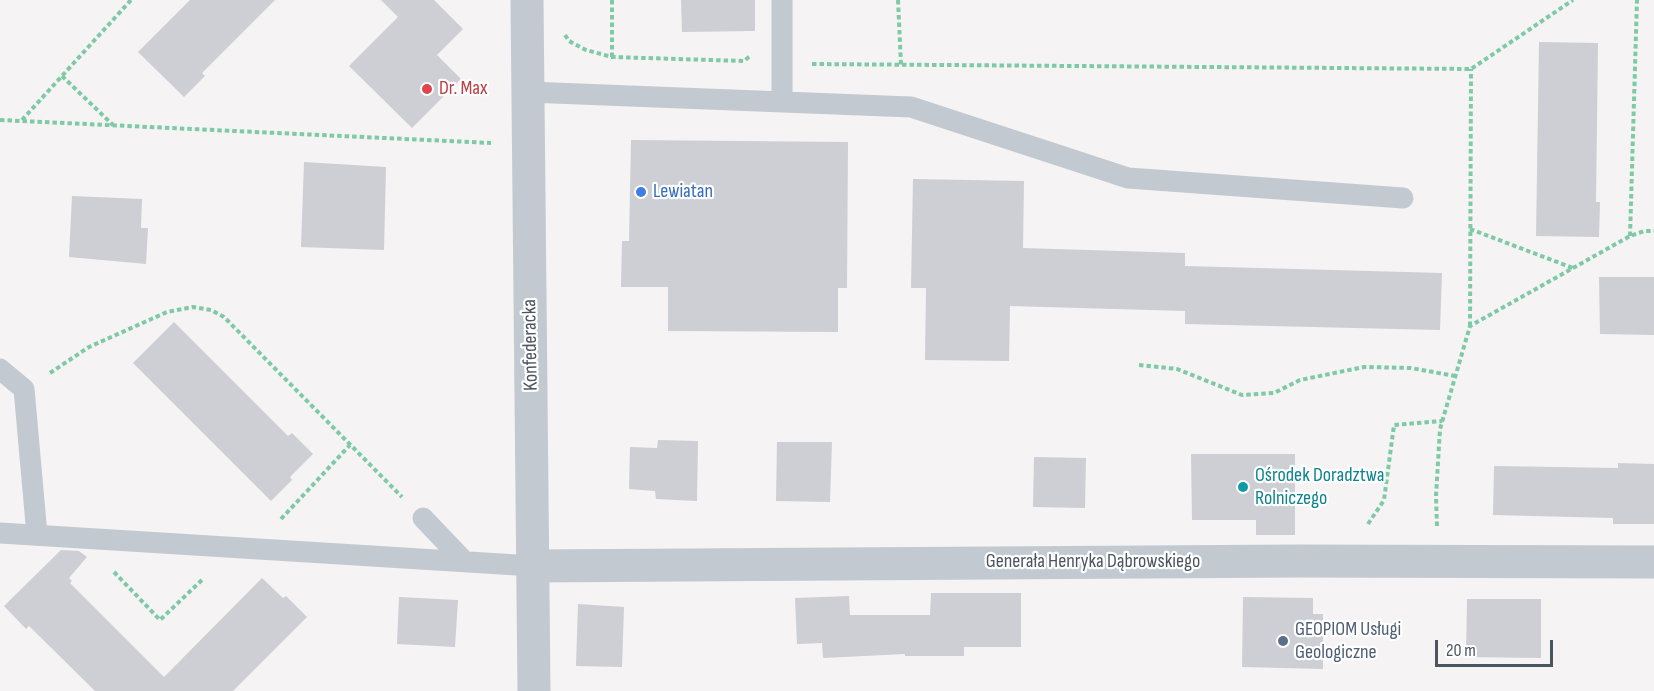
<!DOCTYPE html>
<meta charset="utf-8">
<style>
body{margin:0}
#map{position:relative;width:1654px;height:691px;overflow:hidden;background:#f5f3f3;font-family:"Sofia Sans Condensed",sans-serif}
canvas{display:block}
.scale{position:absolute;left:1435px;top:640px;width:118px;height:27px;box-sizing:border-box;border:3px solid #4b555f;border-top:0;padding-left:8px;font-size:18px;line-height:21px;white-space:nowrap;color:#4b555f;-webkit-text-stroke:4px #fff;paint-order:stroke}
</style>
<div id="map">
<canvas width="1654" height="691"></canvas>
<div class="scale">20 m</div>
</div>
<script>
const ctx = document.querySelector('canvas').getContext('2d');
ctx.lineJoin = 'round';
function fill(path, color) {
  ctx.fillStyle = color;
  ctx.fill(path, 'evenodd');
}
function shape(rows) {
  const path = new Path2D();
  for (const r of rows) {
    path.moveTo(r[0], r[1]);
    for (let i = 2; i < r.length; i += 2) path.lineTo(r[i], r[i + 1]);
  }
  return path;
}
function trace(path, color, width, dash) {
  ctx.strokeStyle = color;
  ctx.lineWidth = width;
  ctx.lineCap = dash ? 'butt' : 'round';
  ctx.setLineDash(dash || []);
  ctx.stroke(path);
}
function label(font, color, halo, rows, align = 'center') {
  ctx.font = font + ' "Sofia Sans Condensed",sans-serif';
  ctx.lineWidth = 4.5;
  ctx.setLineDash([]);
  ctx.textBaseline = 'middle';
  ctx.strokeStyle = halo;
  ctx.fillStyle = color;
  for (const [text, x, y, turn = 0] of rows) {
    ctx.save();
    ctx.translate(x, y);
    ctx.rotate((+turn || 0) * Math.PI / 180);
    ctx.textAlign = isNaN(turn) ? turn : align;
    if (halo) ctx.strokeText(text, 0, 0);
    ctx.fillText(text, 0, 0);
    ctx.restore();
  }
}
const building = shape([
 [190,0,275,0,202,73,205,76,184,97,138,52],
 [381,0,434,0,463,29,437,55,461,79,412,128,349,66,398,17],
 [681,0,755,0,755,31,682,32],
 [1539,42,1598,43,1596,202,1600,202,1599,237,1536,236],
 [631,140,848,142,847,288,838,288,838,332,668,331,668,287,621,287,622,241,629,241],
 [304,162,386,167,384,250,301,247],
 [913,179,1024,181,1023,248,1185,253,1185,266,1442,273,1440,330,1185,324,1185,311,1010,306,1009,361,925,360,926,288,911,288],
 [72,196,142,199,141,228,148,228,146,264,69,257],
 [1599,277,1654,277,1654,335,1600,334],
 [174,322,288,436,292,433,313,454,290,477,292,480,271,501,133,363],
 [658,440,698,441,697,501,656,499,655,491,629,489,630,447,657,448],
 [777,442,832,442,830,502,776,501],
 [1191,454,1295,454,1295,535,1256,535,1256,520,1192,520],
 [1034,457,1086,458,1085,508,1033,507],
 [1618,463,1654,464,1654,524,1613,524,1613,518,1493,515,1494,466,1618,468],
 [61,550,79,551,87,557,69,578,72,581,70,583,164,677,262,578,283,598,286,596,307,617,233,691,95,691,29,626,26,629,4,606],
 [931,593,1021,593,1021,647,964,647,964,656,905,656,905,654,823,658,822,643,797,644,795,598,849,596,850,615,930,615],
 [399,597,458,600,455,647,397,644],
 [1243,597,1313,598,1313,614,1323,614,1323,669,1242,667],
 [1467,599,1541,599,1541,658,1466,657],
 [578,604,624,607,622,667,576,666]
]);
const path = shape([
 [898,0,901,65],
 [565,35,569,41,586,50,612,57,744,61,750,56],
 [612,57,612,0],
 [812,64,1471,69,1573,0],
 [62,76,113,125],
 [0,120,491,143],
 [22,120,131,0],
 [1470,229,1573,268],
 [1630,236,1637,0],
 [1470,326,1471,69],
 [1139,365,1177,369,1242,395,1274,393,1300,380,1364,367,1411,368,1455,376],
 [50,373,89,347,167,312,193,307,211,310,224,317,402,497],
 [281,519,350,445],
 [1368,524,1384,500,1394,425,1442,421],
 [1437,526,1436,496,1440,429,1470,326,1630,236,1644,231,1654,231],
 [114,572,160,620,204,578]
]);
const lane = shape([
 [528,92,911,107,1128,178,1403,198],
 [782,102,782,0],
 [0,369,24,389,37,535],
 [423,518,464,561],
 [0,533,533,566]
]);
const street = shape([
 [527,0,534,691],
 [533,566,1298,561,1654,562]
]);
const markers = [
 [427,89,6,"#e0444e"],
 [641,192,6,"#3f7fe0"],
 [1243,487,6,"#0f9aa8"],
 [1283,641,6,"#5c6f8a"]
];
const healthNames = [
 ["Dr. Max",439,89]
];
const shopNames = [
 ["Lewiatan",653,192]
];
const streetNames = [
 ["Konfederacka",531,345,-91],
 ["Generała Henryka Dąbrowskiego",1093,562]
];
const cultureNames = [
 ["Ośrodek Doradztwa",1255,476],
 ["Rolniczego",1255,499]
];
const serviceNames = [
 ["GEOPIOM Usługi",1295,630],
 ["Geologiczne",1295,653]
];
fill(building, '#cdcfd4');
trace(path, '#7fcaa6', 4, [4.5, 3]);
trace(lane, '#c2c9d0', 21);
trace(street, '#c2c9d0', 33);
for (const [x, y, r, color] of markers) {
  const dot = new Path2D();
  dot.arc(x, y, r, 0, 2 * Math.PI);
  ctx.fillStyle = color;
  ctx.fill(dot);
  trace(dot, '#fff', 2);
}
label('20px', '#be3a42', '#fff', healthNames, 'left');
label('20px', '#366cbe', '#fff', shopNames, 'left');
label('20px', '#4b555f', '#fff', streetNames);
label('20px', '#0d838f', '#fff', cultureNames, 'left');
label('20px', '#4e5e75', '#fff', serviceNames, 'left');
</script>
